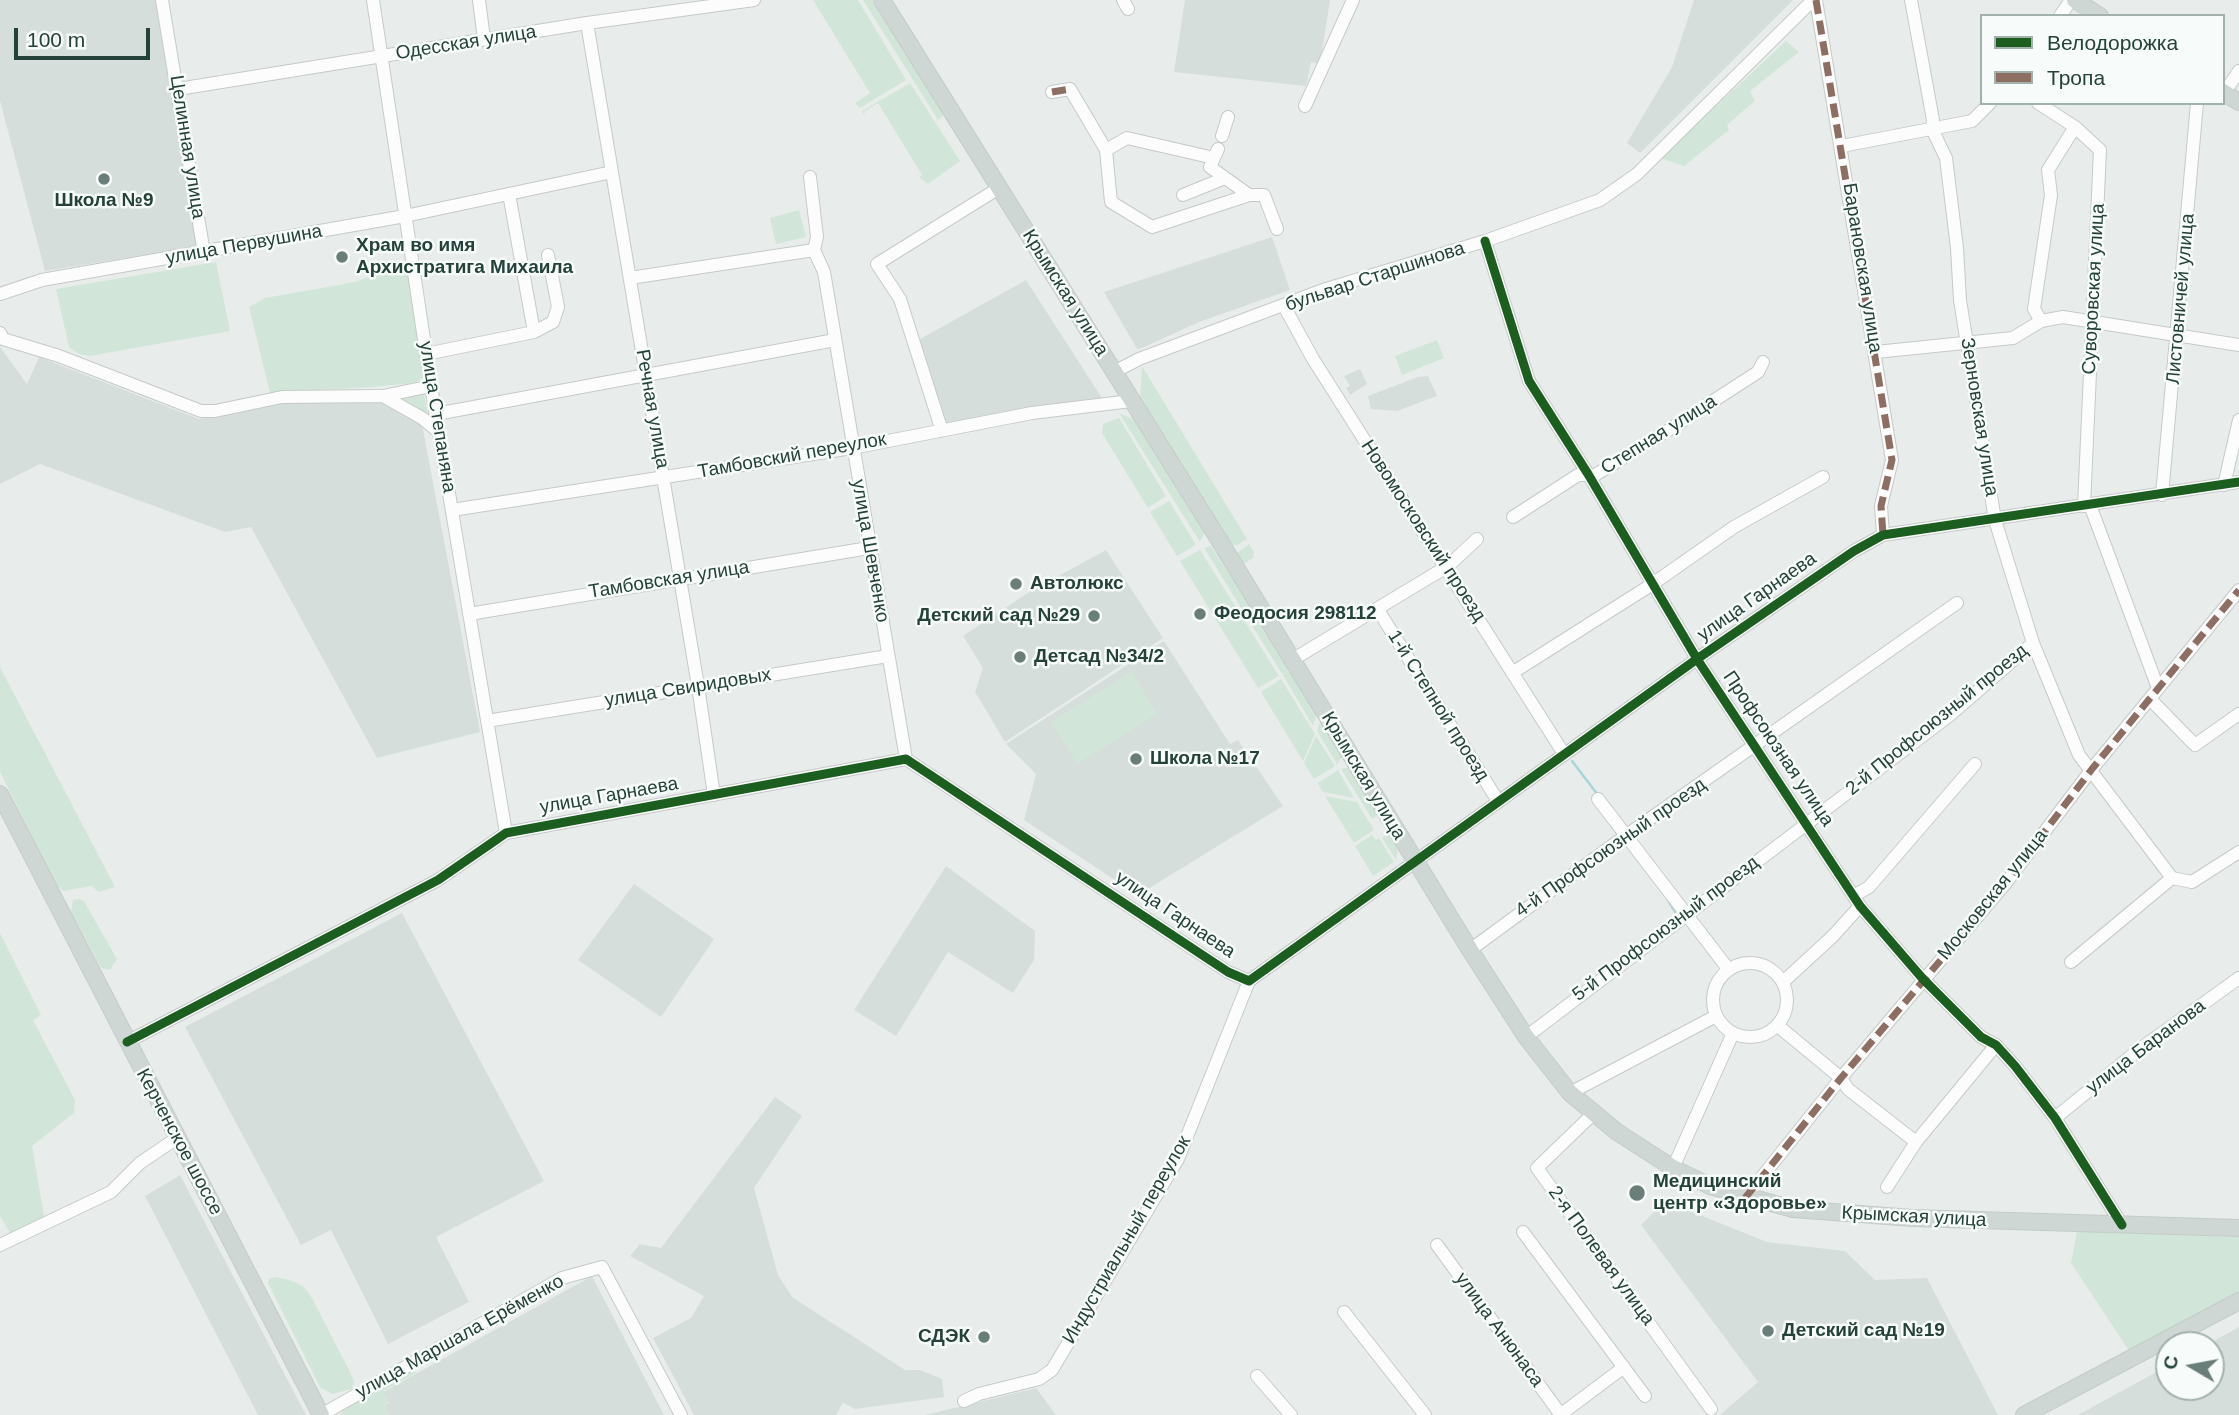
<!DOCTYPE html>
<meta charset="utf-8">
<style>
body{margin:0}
#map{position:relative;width:2239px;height:1415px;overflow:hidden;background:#e8edeb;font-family:Helvetica,sans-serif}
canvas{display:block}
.legend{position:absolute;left:1980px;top:14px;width:245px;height:91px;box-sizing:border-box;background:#f7fbf9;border:2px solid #a3b1ad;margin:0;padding:9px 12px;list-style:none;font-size:21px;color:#24423a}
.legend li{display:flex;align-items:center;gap:14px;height:35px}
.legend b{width:35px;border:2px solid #a3b1ad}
.north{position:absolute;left:2155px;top:1331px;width:70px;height:70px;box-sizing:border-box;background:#f7fbf9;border:2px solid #a3b1ad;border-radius:50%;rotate:280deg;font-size:19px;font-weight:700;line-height:28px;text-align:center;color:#24423a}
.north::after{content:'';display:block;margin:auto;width:24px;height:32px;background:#697e78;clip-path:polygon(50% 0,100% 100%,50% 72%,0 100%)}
.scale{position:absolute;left:14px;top:28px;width:136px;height:32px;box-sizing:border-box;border:4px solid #24423a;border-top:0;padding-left:9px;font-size:21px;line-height:24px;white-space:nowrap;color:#24423a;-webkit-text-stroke:5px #f7fbf9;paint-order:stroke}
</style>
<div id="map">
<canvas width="2239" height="1415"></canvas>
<ul class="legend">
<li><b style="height:9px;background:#1b5e20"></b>Велодорожка</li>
<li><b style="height:9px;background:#8d6e63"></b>Тропа</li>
</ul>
<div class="north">С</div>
<div class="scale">100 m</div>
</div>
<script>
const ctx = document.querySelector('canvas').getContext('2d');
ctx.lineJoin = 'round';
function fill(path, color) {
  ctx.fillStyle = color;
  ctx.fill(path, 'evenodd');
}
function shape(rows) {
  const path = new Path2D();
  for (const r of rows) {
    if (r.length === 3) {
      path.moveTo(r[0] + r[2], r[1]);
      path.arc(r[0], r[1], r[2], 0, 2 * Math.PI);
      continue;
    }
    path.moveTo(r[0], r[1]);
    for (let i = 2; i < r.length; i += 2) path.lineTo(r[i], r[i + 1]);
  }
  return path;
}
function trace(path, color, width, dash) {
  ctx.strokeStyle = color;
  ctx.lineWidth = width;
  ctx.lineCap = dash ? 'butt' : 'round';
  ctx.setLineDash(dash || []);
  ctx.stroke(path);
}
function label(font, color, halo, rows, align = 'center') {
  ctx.font = font + ' Helvetica,sans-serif';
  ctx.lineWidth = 5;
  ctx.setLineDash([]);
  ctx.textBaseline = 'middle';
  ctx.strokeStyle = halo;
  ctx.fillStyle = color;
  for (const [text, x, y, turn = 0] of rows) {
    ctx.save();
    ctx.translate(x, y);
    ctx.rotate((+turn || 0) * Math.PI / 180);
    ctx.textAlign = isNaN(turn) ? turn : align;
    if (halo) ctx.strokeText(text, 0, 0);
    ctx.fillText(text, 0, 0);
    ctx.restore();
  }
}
const built = shape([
 [0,0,157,0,200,246,45,271,0,101],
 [1185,0,1330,0,1320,64,1311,62,1306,86,1174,72],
 [1694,0,1793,0,1640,153,1627,143,1672,67],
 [1272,237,1290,290,1199,322,1142,348,1137,349,1104,292],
 [1026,280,1102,398,944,423,913,343],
 [0,347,27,384,39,357,199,419,284,401,369,398,421,419,480,732,377,758,251,527,225,532,40,464,0,484],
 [1360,369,1367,384,1350,395,1346,388,1350,386,1344,376],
 [1428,376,1437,396,1397,411,1371,409,1368,396,1418,377],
 [1106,550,1163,638,1005,742,975,692,983,668,963,636,1026,594],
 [1164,641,1230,744,1238,740,1283,806,1138,895,1024,820,1036,774,1006,744],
 [946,866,1035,931,1034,960,1013,993,948,952,896,1036,854,1010],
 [634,884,714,939,661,1017,578,960],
 [402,913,544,1181,436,1237,469,1302,388,1344,331,1230,301,1245,185,1027],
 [775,1097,802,1116,754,1188,778,1275,792,1297,905,1370,920,1370,942,1379,944,1397,855,1409,843,1403,836,1415,694,1415,653,1338,691,1318,704,1296,630,1256,640,1244,661,1248],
 [180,1175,306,1415,258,1415,145,1196],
 [1665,1201,1767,1242,1845,1251,1875,1280,1927,1278,1998,1415,1720,1415,1758,1382,1641,1225],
 [592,1276,664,1415,389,1415,384,1405,389,1403,383,1392],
 [2239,1327,2239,1415,2078,1415,2169,1365,2169,1387,2211,1387,2211,1345,2206,1345],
 [1036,1388,1056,1415,925,1415,975,1403]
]);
const green = shape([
 [813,0,858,0,906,80,860,108,855,103,870,93],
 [863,0,872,0,944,115,938,120],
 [1786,41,1799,52,1750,91,1755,101,1727,125,1729,130,1684,166,1660,158],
 [910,83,960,161,928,184,919,177,922,175,878,103,864,112,866,118,862,111],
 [799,210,806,237,776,244,770,218],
 [216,262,230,331,90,356,79,354,69,347,56,289],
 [402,265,410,268,424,377,415,383,371,387,270,393,249,307,265,298,355,282],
 [1437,340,1444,358,1402,375,1395,356],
 [1142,366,1247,539,1237,545,1231,545,1140,400],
 [424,393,428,415,394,397],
 [1119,413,1135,420,1205,532,1200,542],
 [1119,418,1166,496,1148,508,1102,433,1103,424],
 [1169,501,1196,545,1177,556,1150,512],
 [1249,544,1254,552,1253,558,1242,565,1237,553],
 [1211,546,1289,666,1287,671,1292,673,1317,713,1313,726,1283,675,1285,673,1282,674,1204,548],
 [1200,550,1279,676,1258,688,1180,561],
 [0,667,115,887,99,892,91,886,64,891,57,886,0,772],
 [1132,672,1157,714,1077,764,1051,722],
 [1281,679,1315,734,1303,761,1261,692],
 [1321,719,1343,756,1337,764,1317,731],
 [1316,736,1335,766,1314,779,1304,763],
 [1349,767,1380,814,1372,819,1341,769],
 [1338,770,1354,798,1323,792,1319,786,1318,783],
 [1325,796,1357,802,1374,830,1354,843],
 [1390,833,1398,849,1396,860,1382,838],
 [1372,835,1376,840,1379,838,1394,862,1373,876,1355,846],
 [79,899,84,901,117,959,110,970,101,968,71,912,73,900],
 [0,933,41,1015,33,1020,75,1100,74,1113,32,1146,45,1221,13,1238,0,1216],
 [2077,1231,2239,1237,2239,1296,2130,1352,2071,1263],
 [276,1277,293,1281,304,1287,312,1298,350,1372,354,1382,352,1389,332,1394,320,1387,268,1283,269,1279],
 [411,1368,416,1373,383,1391,389,1402,384,1405,389,1415,341,1415,343,1410,379,1385]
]);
const stream = shape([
 [1572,761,1598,795],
 [1669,902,1676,913]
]);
const minor = shape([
 [162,0,204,253],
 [373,0,431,386,506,833],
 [479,0,484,39],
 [1123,0,1128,9],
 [1816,0,1892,460,1881,506,1883,535],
 [1911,0,1933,120,1932,129,1946,158,1957,248,1960,300,1995,520,2033,643,2079,755,2172,878],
 [2060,16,2071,0],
 [587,23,698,686,714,795],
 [178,89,587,23,754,0],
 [1052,92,1070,89,1106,150,1111,202,1152,227,1249,195,1210,167,1218,149],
 [2224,93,2239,71],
 [2038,103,2075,127,2100,150,2084,506],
 [1305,106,1353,0],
 [1222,136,1228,117],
 [1842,146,1972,121,1990,103],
 [1106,150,1127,138,1214,158],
 [810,177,817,237,814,250,824,272,906,759],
 [1183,195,1225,178],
 [1249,195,1264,195,1277,229],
 [1485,241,1529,381,1588,474,1697,659,1860,906,1923,979,1981,1037,1996,1045,2015,1066,2055,1118,2122,1225],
 [630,278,814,250],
 [0,294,42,280,405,216,612,172],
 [1284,306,1313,359,1564,754],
 [2041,321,2034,309,2051,195,2048,170,2075,127],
 [534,332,553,322,558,307,548,255],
 [0,333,3,339,59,356,201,411,215,411,282,397,383,396,422,418,439,432],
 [1876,352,2013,338,2041,321,2063,317,2239,345],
 [426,354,534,332,509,194],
 [1114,372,1139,359,1323,290,1485,241,1600,200,1637,174,1813,0],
 [383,396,431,386],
 [436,414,835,340],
 [941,428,900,299,877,264,999,188],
 [2224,485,2239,420],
 [2162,495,2197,103],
 [2090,505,2158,688],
 [452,510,852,448,1032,413,1131,401],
 [1513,517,1578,475,1595,475,1670,429,1758,372,1763,362],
 [1378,610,1498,801],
 [469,614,869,548],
 [1292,660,1448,566,1477,539],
 [1512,673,1651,585,1734,527,1823,477],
 [2150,699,2195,745,2239,714],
 [487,721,888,656],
 [1598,799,1729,970],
 [2172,878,2192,882,2239,852],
 [1855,895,1869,887,1975,764],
 [1470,950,1624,837,1957,603],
 [2071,962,2172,878],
 [1750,1000,37],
 [1783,982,1833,936,1860,906],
 [1778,1026,1841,1078,1848,1089,1916,1142],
 [1526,1037,1950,715,2033,643],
 [127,1042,438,880,506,833,906,759,1228,972,1249,981,1697,659,1854,551,1883,535,2239,482],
 [1570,1093,1716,1016],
 [1594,1113,1537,1168,1711,1409],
 [2055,1118,2140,1049,2239,978],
 [1673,1168,1733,1033],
 [1887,1187,1916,1142,1996,1045],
 [1745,1198,1841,1078,2005,884,2092,769,2239,590],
 [1523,1232,1645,1396],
 [0,1245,111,1192,140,1163,177,1138],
 [1437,1245,1561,1415],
 [1344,1312,1425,1415],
 [1257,1376,1291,1415],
 [964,1401,979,1394,1039,1379,1052,1370,1178,1159,1249,981],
 [321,1415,562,1278,602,1267,681,1415],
 [1560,1415,1624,1367]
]);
const major = shape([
 [882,0,1216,535,1470,950,1526,1037,1570,1093,1617,1132,1673,1168,1710,1186,1793,1209,1913,1218,2239,1228],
 [2075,0,2100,16],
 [2223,92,2239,102],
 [0,794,321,1415],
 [2024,1415,2239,1301]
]);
const quiet = shape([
 [1816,0,1892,460,1881,506,1883,535],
 [1052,92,1070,89],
 [1745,1198,1841,1078,2005,884,2092,769,2239,590]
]);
const cycleway = shape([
 [1485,241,1529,381,1588,474,1697,659,1860,906,1923,979,1981,1037,1996,1045,2015,1066,2055,1118,2122,1225],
 [127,1042,438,880,506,833,906,759,1228,972,1249,981,1697,659,1854,551,1883,535,2239,482]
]);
const markers = [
 [104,179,7,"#697e78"],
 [342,257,7,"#697e78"],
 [1016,584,7,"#697e78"],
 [1200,614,7,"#697e78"],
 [1094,616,7,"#697e78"],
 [1020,657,7,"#697e78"],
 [1136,759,7,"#697e78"],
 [1637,1193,9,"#697e78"],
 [1768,1331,7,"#697e78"],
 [984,1337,7,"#697e78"]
];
const streetNames = [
 ["Одесская улица",466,43,-9],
 ["Целинная улица",187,147,81],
 ["улица Первушина",244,245,-10],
 ["Барановская улица",1862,268,81],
 ["бульвар Старшинова",1375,277,-18],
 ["Суворовская улица",2094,289,-87],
 ["Крымская улица",1065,293,58],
 ["Листовничей улица",2181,299,-85],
 ["Речная улица",652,409,80],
 ["улица Степаняна",437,417,81],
 ["Зерновская улица",1979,417,81],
 ["Степная улица",1659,435,-32],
 ["Тамбовский переулок",792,456,-10],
 ["Новомосковский проезд",1423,531,57],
 ["улица Шевченко",870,551,80],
 ["Тамбовская улица",669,580,-9],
 ["улица Гарнаева",1757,597,-35],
 ["улица Свиридовых",688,688,-9],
 ["1-й Степной проезд",1438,706,58],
 ["2-й Профсоюзный проезд",1937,720,-39],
 ["Профсоюзная улица",1778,749,56],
 ["Крымская улица",1363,776,59],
 ["улица Гарнаева",609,796,-10],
 ["4-й Профсоюзный проезд",1611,848,-35],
 ["Московская улица",1993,895,-51],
 ["улица Гарнаева",1175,915,34],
 ["5-й Профсоюзный проезд",1666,929,-37],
 ["улица Баранова",2146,1047,-37],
 ["Керченское шоссе",179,1142,62],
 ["Крымская улица",1914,1217,3],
 ["Индустриальный переулок",1127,1240,-60],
 ["2-я Полевая улица",1601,1256,54],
 ["улица Анюнаса",1499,1330,54],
 ["улица Маршала Ерёменко",460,1337,-29]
];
const poiNames = [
 ["Школа №9",104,201,"center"],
 ["Храм во имя",356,246],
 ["Архистратига Михаила",356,268],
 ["Автолюкс",1030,584],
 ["Феодосия 298112",1214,614],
 ["Детский сад №29",1080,616,"right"],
 ["Детсад №34/2",1034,657],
 ["Школа №17",1150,759],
 ["Медицинский",1653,1182],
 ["центр «Здоровье»",1653,1204],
 ["Детский сад №19",1782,1331],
 ["СДЭК",970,1337,"right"]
];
fill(built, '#d6dedb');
fill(green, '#d1e6d8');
trace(stream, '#a9d4db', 2.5);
trace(minor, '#c5cac8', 14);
trace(major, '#c3ccc9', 18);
trace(minor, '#fcfcfc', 12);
trace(major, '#cfd7d5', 16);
trace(quiet, '#8d6e63', 7, [14, 7]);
trace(cycleway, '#1b5e20', 9);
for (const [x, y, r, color] of markers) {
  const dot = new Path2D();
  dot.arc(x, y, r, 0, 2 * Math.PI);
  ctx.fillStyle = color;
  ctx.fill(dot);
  trace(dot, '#f7fbf9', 2.5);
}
label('19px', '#24423a', '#f7fbf9', streetNames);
label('bold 19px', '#24423a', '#f7fbf9', poiNames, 'left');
</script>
